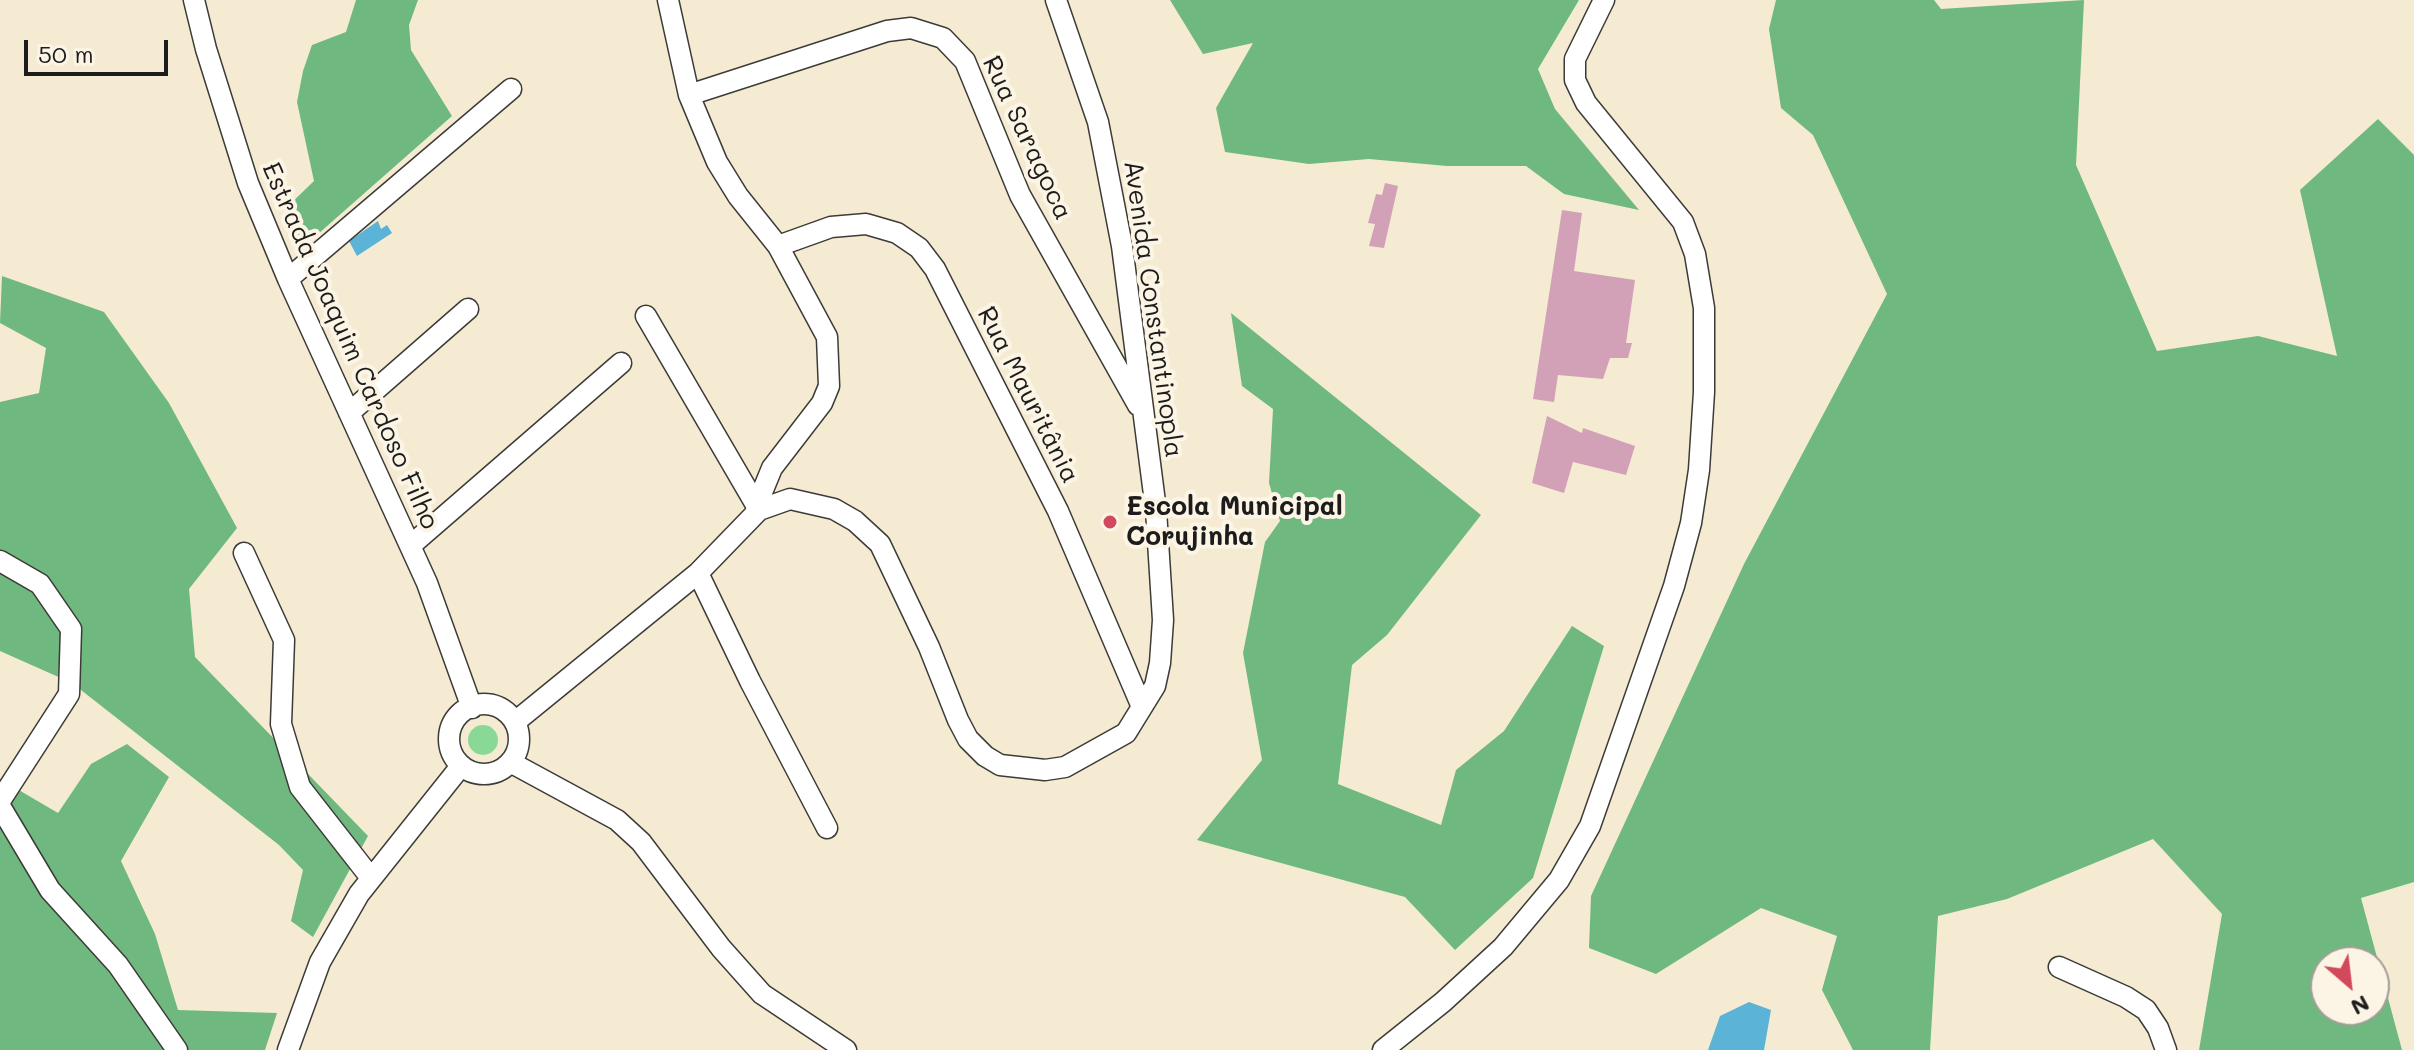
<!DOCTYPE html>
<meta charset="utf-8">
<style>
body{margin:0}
#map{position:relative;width:2414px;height:1050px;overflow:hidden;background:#f5ebd2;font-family:Mali,sans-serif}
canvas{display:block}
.north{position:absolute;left:2310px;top:946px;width:80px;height:80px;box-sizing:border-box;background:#fcf5e5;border:2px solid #a29e95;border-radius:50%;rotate:152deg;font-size:22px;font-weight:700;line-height:32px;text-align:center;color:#1c1c1c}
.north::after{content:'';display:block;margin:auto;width:28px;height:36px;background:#d1495b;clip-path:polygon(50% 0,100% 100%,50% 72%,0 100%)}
.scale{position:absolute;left:24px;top:40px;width:144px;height:36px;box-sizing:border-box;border:4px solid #1c1c1c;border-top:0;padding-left:10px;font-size:24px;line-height:28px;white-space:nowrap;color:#1c1c1c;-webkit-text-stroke:6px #fcf5e5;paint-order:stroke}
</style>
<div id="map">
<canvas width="2414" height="1050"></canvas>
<div class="north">N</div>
<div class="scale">50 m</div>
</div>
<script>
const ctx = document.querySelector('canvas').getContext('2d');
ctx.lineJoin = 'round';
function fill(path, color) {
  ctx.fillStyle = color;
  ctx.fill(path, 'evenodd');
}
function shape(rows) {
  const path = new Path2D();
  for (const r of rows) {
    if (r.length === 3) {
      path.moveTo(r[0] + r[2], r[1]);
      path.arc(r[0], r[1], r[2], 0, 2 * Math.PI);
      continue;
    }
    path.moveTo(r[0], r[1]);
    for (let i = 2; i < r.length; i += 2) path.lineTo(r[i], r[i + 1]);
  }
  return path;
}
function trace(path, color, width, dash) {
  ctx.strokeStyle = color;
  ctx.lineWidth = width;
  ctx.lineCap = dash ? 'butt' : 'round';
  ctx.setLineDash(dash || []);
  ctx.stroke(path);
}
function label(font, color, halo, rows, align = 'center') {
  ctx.font = font + ' Mali,sans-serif';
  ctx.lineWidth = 8;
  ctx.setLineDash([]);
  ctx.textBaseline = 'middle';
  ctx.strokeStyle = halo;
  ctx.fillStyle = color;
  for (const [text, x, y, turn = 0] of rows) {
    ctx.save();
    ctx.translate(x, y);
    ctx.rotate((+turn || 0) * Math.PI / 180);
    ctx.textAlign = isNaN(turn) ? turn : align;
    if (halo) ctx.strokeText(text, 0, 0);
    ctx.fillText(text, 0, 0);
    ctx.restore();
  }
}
const green = shape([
 [483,740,15]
]);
const forest = shape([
 [356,0,418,0,409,25,411,50,452,116,301,249,285,209,314,181,297,102,303,71,312,45,346,32],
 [1170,0,1579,0,1538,69,1555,109,1639,210,1564,194,1526,166,1447,166,1369,159,1309,164,1225,152,1216,108,1253,43,1203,54],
 [1776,0,1934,0,1941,9,2084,0,2076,165,2157,351,2258,336,2337,356,2300,190,2378,119,2414,155,2414,882,2361,898,2402,1050,2199,1050,2222,914,2153,839,2007,899,1938,916,1930,1050,1853,1050,1822,990,1837,936,1761,908,1656,974,1589,948,1591,896,1744,564,1887,294,1813,135,1781,108,1769,29],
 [2326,962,2374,962,2374,1010,2326,1010],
 [2,276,104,312,169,403,237,528,189,589,195,657,368,836,313,937,291,921,303,870,279,845,72,683,0,651,0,402,39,393,46,348,0,323],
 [1231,313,1481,515,1387,635,1352,665,1338,784,1441,825,1456,770,1504,731,1572,626,1604,646,1533,878,1455,950,1405,897,1197,840,1262,760,1243,653,1265,542,1280,521,1269,483,1273,409,1242,386],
 [127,744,169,777,121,861,155,934,178,1010,277,1013,265,1050,0,1050,0,779,58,813,91,764]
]);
const water = shape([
 [378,221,381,229,387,225,392,233,357,256,349,241],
 [1749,1002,1771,1010,1764,1050,1708,1050,1720,1016]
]);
const building = shape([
 [1385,183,1398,186,1384,248,1369,246,1375,224,1368,223,1376,194,1382,195],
 [1562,210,1582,213,1574,271,1635,280,1626,343,1632,343,1628,358,1610,358,1603,379,1558,375,1554,402,1533,399],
 [1547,416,1582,433,1583,428,1635,446,1626,475,1573,462,1564,493,1532,483]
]);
const minor = shape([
 [194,0,206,49,248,183,288,279,427,583,472,708],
 [668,0,689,95,717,162,738,196,778,246,827,337,829,386,822,403,772,468,756,507],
 [689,95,887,31,911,28,943,38,965,61,1020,195,1138,405],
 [778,246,831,227,866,224,897,233,919,248,935,269,1058,511,1142,707],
 [288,279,511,89],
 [646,316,759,510],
 [349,413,468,309],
 [410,546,621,363],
 [244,553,284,640,281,724,300,787,371,878],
 [0,561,40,584,71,629,69,694,0,801],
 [698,573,750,681,827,828],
 [484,739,35],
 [515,722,698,573,759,510,790,499,834,509,855,521,880,544,929,647,958,720,968,739,985,756,1000,765,1045,770,1065,767,1126,733,1155,686,1160,663,1163,620,1156,510,1122,246,1098,122,1056,0],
 [510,762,617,820,641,842,721,948,762,994,846,1050],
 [0,806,50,890,118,965,177,1050],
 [2059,967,2126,997,2146,1010,2158,1028,2166,1050],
 [288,1050,320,962,359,894,461,766],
 [1383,1050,1443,1002,1503,947,1559,880,1590,826,1674,586,1691,523,1699,470,1704,392,1704,308,1695,254,1683,222,1586,103,1575,80,1575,59,1604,0]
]);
const markers = [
 [1110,522,8,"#d1495b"]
];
const streetNames = [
 ["Rua Saragoca",1027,138,65],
 ["Avenida Constantinopla",1153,309,82],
 ["Estrada Joaquim Cardoso Filho",350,346,66],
 ["Rua Mauritânia",1028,395,63]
];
const poiNames = [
 ["Escola Municipal",1126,507],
 ["Corujinha",1126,537]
];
fill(green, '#8ad896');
fill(forest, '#6fb87f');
fill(water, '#5bb4d8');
fill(building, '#d2a1b7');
trace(minor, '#3d3b37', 23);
trace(minor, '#fff', 20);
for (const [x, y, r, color] of markers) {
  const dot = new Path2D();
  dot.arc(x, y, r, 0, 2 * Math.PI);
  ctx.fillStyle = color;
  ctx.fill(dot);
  trace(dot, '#fcf5e5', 3);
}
label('26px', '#1c1c1c', '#fcf5e5', streetNames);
label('bold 26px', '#1c1c1c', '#fcf5e5', poiNames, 'left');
</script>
